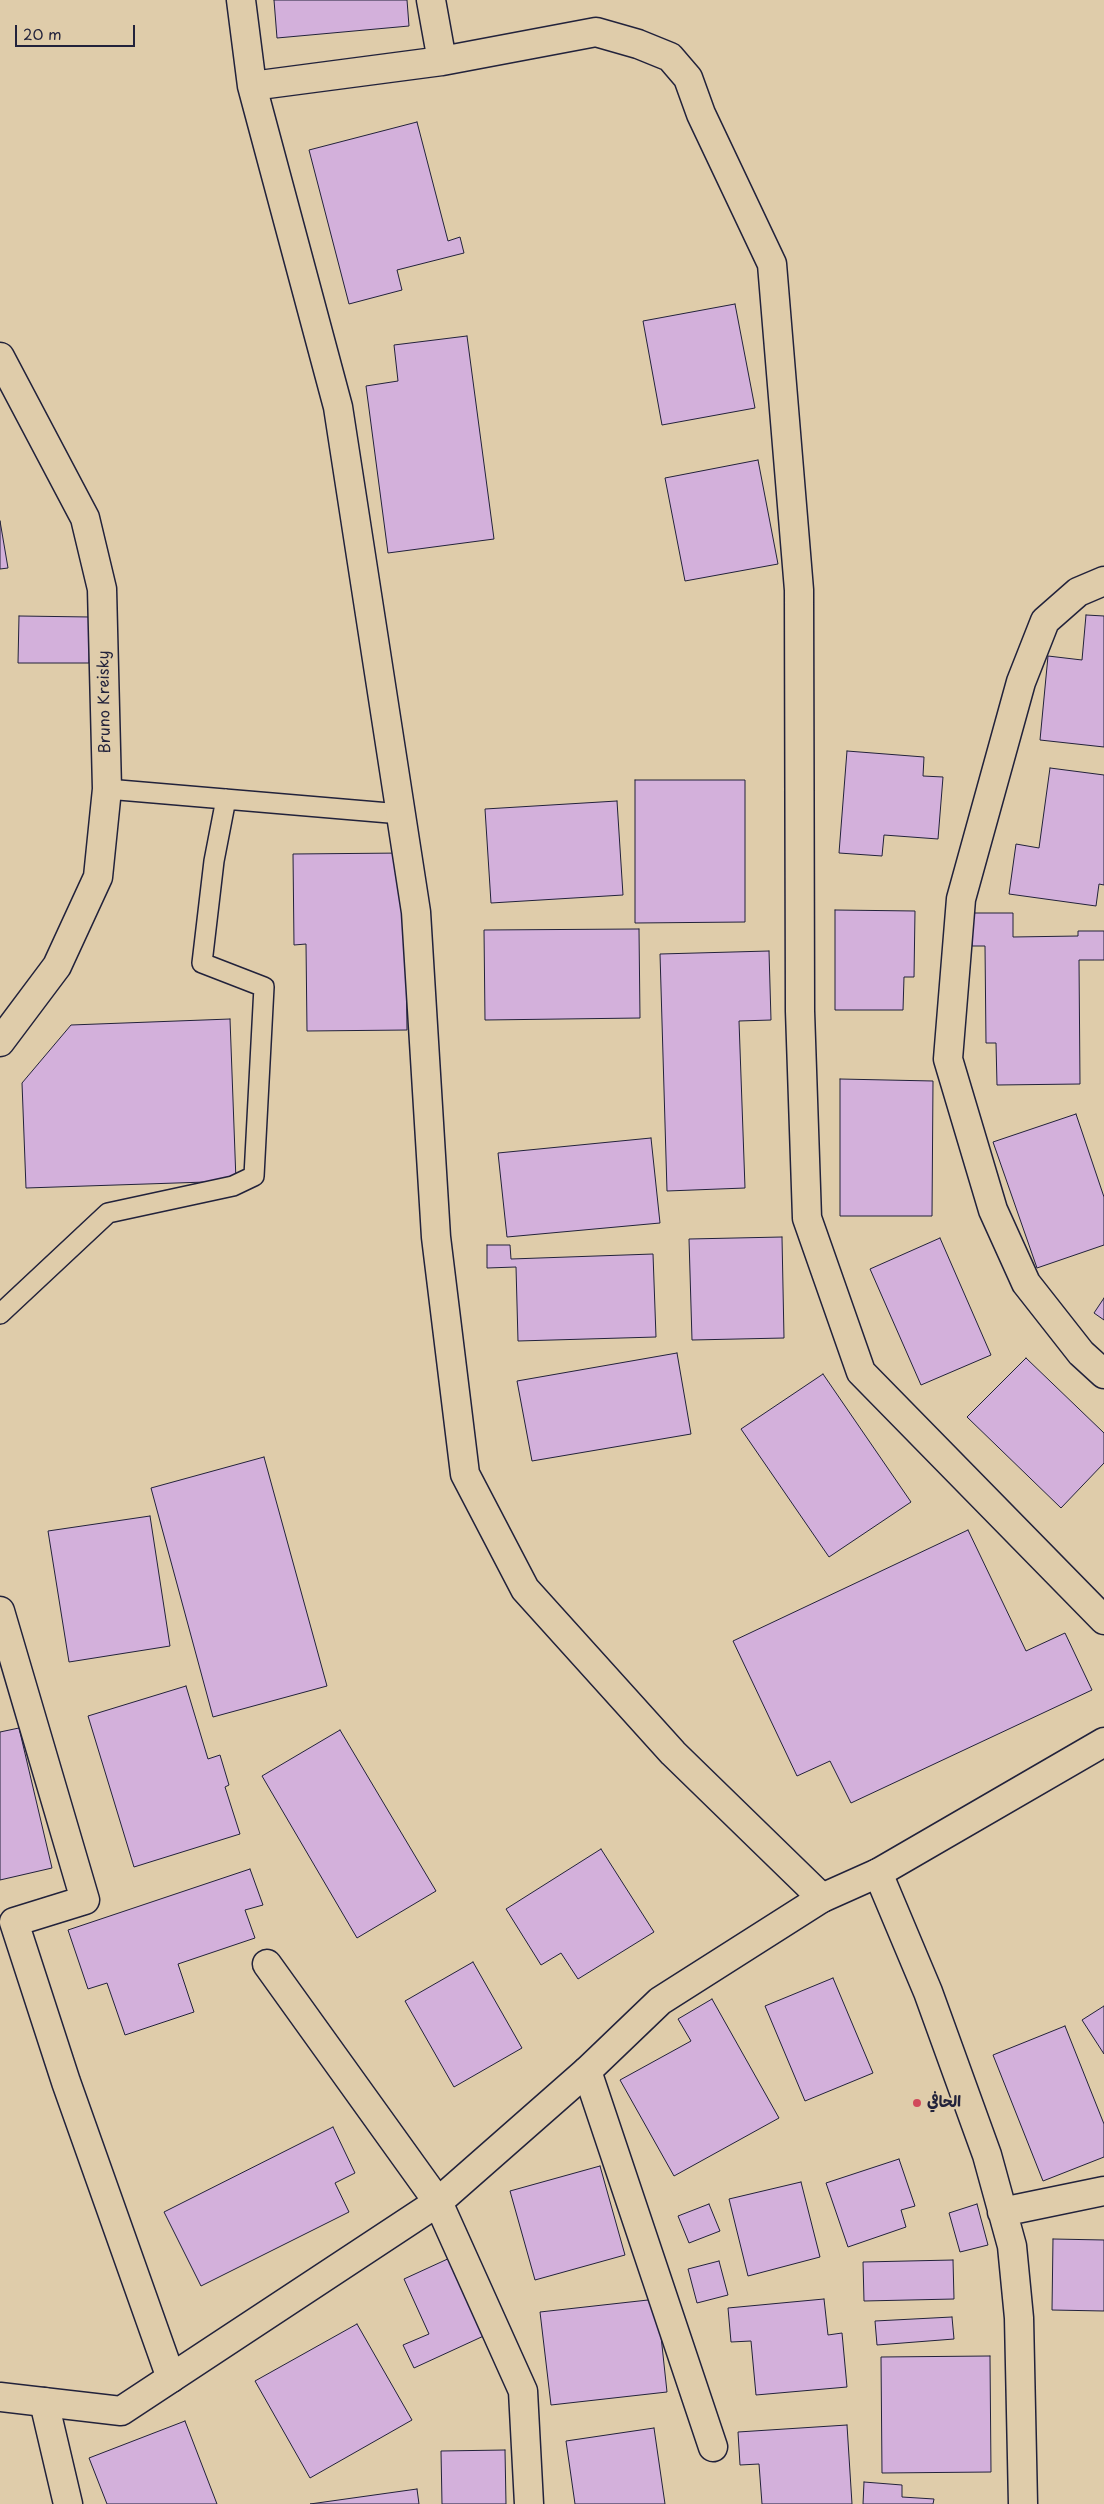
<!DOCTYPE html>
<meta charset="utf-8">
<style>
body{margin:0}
#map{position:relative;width:1104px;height:2504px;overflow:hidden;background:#dfccaa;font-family:"Playpen Sans",sans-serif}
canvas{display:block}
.scale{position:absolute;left:15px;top:25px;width:120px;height:22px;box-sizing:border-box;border:2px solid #22223b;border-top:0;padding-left:6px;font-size:15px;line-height:18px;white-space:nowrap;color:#22223b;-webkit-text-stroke:4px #dfccaa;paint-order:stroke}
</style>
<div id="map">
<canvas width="1104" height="2504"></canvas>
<div class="scale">20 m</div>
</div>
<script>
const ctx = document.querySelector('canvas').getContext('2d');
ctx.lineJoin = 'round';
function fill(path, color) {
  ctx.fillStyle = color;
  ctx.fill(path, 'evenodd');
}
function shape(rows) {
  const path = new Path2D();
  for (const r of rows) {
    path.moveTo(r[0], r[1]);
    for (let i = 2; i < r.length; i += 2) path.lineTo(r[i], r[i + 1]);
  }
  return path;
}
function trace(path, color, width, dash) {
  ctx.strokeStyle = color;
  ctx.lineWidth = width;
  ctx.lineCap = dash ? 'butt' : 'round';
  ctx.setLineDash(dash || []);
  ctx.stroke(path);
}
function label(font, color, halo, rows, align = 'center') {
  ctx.font = font + ' "Playpen Sans","Playpen Sans Arabic",sans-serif';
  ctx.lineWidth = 5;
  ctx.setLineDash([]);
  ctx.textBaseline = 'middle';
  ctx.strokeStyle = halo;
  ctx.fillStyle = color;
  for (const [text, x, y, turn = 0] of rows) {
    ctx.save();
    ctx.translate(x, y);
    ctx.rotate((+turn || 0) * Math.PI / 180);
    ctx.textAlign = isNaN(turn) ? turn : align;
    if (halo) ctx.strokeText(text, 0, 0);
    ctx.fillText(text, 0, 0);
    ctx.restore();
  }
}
const building = shape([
 [274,0,407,0,409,26,277,38,274,0],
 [417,122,448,241,460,237,464,253,397,270,402,290,349,304,309,150,417,122],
 [735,304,755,408,662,425,643,321,735,304],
 [467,336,494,539,388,553,366,386,398,381,394,345,467,336],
 [758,460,778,564,685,581,665,478,758,460],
 [0,521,8,568,0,569,0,521],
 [1086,615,1104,616,1104,747,1040,740,1048,656,1082,660,1086,615],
 [19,616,90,617,89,663,18,663,19,616],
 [847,751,924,757,923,776,943,777,938,839,884,835,882,856,839,853,847,751],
 [1050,768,1104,775,1104,885,1099,884,1096,906,1009,894,1016,844,1039,848,1050,768],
 [635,780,745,780,745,922,635,923,635,780],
 [617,801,623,895,491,903,485,809,617,801],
 [405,853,407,1030,307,1031,306,944,294,945,293,854,405,853],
 [835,910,915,911,914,977,904,977,903,1010,835,1010,835,910],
 [971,913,1013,913,1013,937,1078,936,1078,931,1104,931,1104,960,1079,960,1080,1084,997,1085,996,1043,986,1043,985,946,972,946,971,913],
 [639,929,640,1018,485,1020,484,930,639,929],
 [769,951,771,1020,739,1021,745,1188,667,1191,660,954,769,951],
 [230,1019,236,1181,26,1188,22,1083,71,1025,230,1019],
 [840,1079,933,1081,932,1216,840,1216,840,1079],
 [1076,1114,1104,1197,1104,1245,1037,1268,993,1142,1076,1114],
 [651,1138,660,1223,507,1237,498,1153,651,1138],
 [782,1237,784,1338,692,1340,689,1239,782,1237],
 [940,1238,991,1355,921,1385,870,1269,940,1238],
 [487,1245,510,1245,511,1259,653,1254,656,1337,518,1341,516,1267,487,1268,487,1245],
 [1104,1298,1104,1320,1094,1313,1104,1298],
 [677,1353,691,1434,532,1461,517,1381,677,1353],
 [1026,1358,1104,1433,1104,1463,1061,1508,967,1417,1026,1358],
 [823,1374,911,1502,829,1557,741,1429,823,1374],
 [264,1457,327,1686,213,1717,151,1488,264,1457],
 [150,1516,170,1646,69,1662,48,1531,150,1516],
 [968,1530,1026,1651,1065,1633,1092,1690,851,1803,830,1761,797,1776,733,1641,968,1530],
 [186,1686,208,1759,220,1755,229,1785,225,1787,240,1834,134,1867,88,1716,186,1686],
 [19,1728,52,1868,0,1880,0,1732,19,1728],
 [340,1730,436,1891,357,1938,262,1776,340,1730],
 [601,1849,654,1932,578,1979,561,1953,541,1965,506,1909,601,1849],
 [250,1869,263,1905,245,1910,255,1938,178,1964,194,2012,125,2035,107,1983,88,1989,68,1930,250,1869],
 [473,1962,522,2048,454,2087,405,2001,473,1962],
 [833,1978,873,2073,805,2101,765,2006,833,1978],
 [712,1999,779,2118,674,2176,620,2080,691,2041,678,2019,712,1999],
 [1104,2006,1104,2054,1082,2020,1104,2006],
 [1065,2026,1104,2124,1104,2157,1043,2181,993,2055,1065,2026],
 [333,2127,355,2173,335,2183,349,2212,201,2286,164,2212,333,2127],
 [899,2159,915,2206,901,2210,906,2227,848,2247,826,2183,899,2159],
 [600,2166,625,2255,535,2280,510,2191,600,2166],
 [801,2182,820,2257,748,2276,729,2199,801,2182],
 [709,2204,720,2231,689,2243,678,2216,709,2204],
 [977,2204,988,2245,960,2252,949,2213,977,2204],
 [1053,2239,1104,2240,1104,2311,1052,2310,1053,2239],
 [452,2257,488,2334,414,2368,403,2345,429,2334,404,2279,452,2257],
 [953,2260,954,2299,864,2301,863,2262,953,2260],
 [719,2261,728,2295,697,2303,688,2269,719,2261],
 [657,2299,667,2392,551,2405,540,2312,657,2299],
 [824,2299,828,2335,842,2333,847,2387,756,2395,751,2341,731,2342,728,2308,824,2299],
 [952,2317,954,2339,877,2345,875,2321,952,2317],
 [357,2324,412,2420,310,2478,255,2381,357,2324],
 [990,2356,991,2472,882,2473,881,2357,990,2356],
 [185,2421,217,2504,107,2504,89,2458,185,2421],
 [847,2425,852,2504,762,2504,759,2464,740,2465,738,2432,847,2425],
 [654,2428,665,2504,575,2504,566,2441,654,2428],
 [505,2450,506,2504,442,2504,441,2451,505,2450],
 [864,2482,902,2485,902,2497,934,2499,933,2504,863,2504,864,2482],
 [417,2489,419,2504,310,2504,417,2489]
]);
const service = shape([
 [107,789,401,814],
 [0,1314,108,1213,233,1186,254,1176,264,987,202,963,214,861,226,799]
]);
const minor = shape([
 [241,0,252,86,338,407,416,912,436,1237,465,1474,525,1589,673,1753,822,1898],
 [431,0,442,61],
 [252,86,442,61,596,32,638,44,670,57,688,78,701,114,772,264,799,590,800,1011,807,1218,861,1372,1104,1620],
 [0,357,85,518,102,589,107,789,98,877,57,966,0,1042],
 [1104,581,1078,592,1045,621,1021,682,961,899,948,1059,993,1210,1026,1283,1081,1353,1104,1374],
 [0,1611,85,1900,14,1922,66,2082,171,2378],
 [878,1873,928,1992,987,2155,1012,2246,1019,2318,1023,2504],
 [267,1964,438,2202,523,2391,529,2504],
 [587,2071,713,2447],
 [1002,2212,1104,2191],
 [44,2402,68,2504]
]);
const tertiary = shape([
 [0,2397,121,2411,438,2202,587,2071,660,2001,822,1898,878,1873,1104,1742]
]);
const markers = [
 [917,2103,5,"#d1495b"]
];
const streetNames = [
 ["Bruno Kreisky",105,702,-91]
];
const poiNames = [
 ["الحافي",927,2103]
];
fill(building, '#d3b0db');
trace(building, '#22223b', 1);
trace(service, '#22223b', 22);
trace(minor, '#22223b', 31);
trace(tertiary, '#22223b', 31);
trace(service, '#dfccaa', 19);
trace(minor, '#dfccaa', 28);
trace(tertiary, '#dfccaa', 28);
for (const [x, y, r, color] of markers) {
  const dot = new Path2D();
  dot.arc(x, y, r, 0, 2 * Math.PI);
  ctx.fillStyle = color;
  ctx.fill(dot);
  trace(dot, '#dfccaa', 2);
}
label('15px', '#22223b', '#dfccaa', streetNames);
label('bold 15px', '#22223b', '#dfccaa', poiNames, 'left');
</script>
